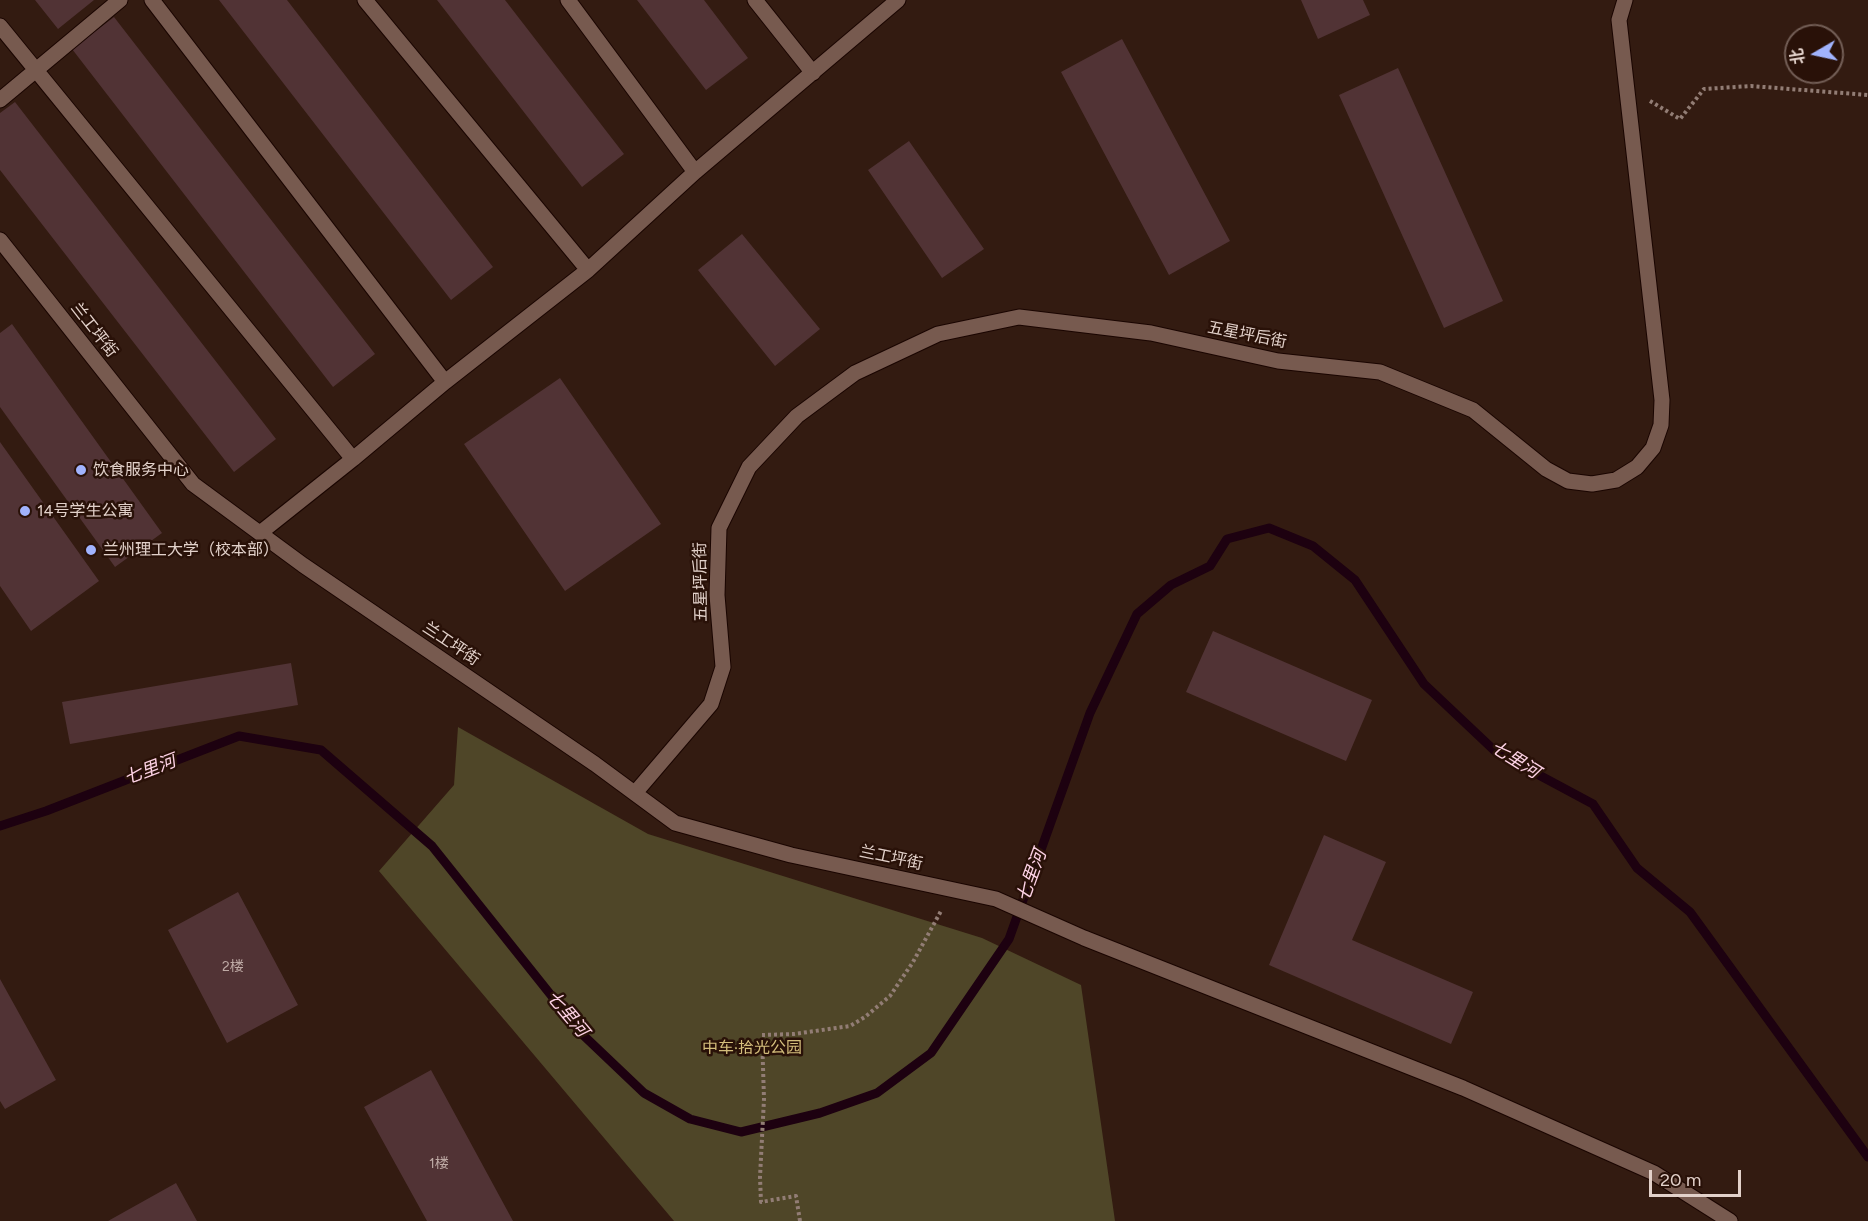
<!DOCTYPE html>
<meta charset="utf-8">
<style>
body{margin:0}
#map{position:relative;width:1868px;height:1221px;overflow:hidden;background:#331b11;font-family:Figtree,"Noto Sans SC",sans-serif}
canvas{display:block}
.north{position:absolute;left:1784px;top:24px;width:60px;height:60px;box-sizing:border-box;background:#291108;border:2px solid #735e56;border-radius:50%;rotate:261deg;font-size:16px;font-weight:700;line-height:24px;text-align:center;color:#e2d1ca}
.north::after{content:'';display:block;margin:auto;width:21px;height:27px;background:#a1b3fd;clip-path:polygon(50% 0,100% 100%,50% 72%,0 100%)}
.scale{position:absolute;left:1649px;top:1170px;width:92px;height:27px;box-sizing:border-box;border:3px solid #e2d1ca;border-top:0;padding-left:8px;font-size:18px;line-height:21px;white-space:nowrap;color:#e2d1ca;-webkit-text-stroke:4px #291108;paint-order:stroke}
</style>
<div id="map">
<canvas width="1868" height="1221"></canvas>
<div class="north">北</div>
<div class="scale">20 m</div>
</div>
<script>
const ctx = document.querySelector('canvas').getContext('2d');
ctx.lineJoin = 'round';
function fill(path, color) {
  ctx.fillStyle = color;
  ctx.fill(path, 'evenodd');
}
function shape(rows) {
  const path = new Path2D();
  for (const r of rows) {
    path.moveTo(r[0], r[1]);
    for (let i = 2; i < r.length; i += 2) path.lineTo(r[i], r[i + 1]);
  }
  return path;
}
function trace(path, color, width, dash) {
  ctx.strokeStyle = color;
  ctx.lineWidth = width;
  ctx.lineCap = dash ? 'butt' : 'round';
  ctx.setLineDash(dash || []);
  ctx.stroke(path);
}
function label(font, color, halo, rows, align = 'center') {
  ctx.font = font + ' Figtree,"Noto Sans SC",sans-serif';
  ctx.lineWidth = 5;
  ctx.setLineDash([]);
  ctx.textBaseline = 'middle';
  ctx.strokeStyle = halo;
  ctx.fillStyle = color;
  for (const [text, x, y, turn = 0] of rows) {
    ctx.save();
    ctx.translate(x, y);
    ctx.rotate((+turn || 0) * Math.PI / 180);
    ctx.textAlign = isNaN(turn) ? turn : align;
    if (halo) ctx.strokeText(text, 0, 0);
    ctx.fillText(text, 0, 0);
    ctx.restore();
  }
}
const green = shape([
 [458,727,648,834,982,938,1081,985,1115,1221,674,1221,379,871,454,785]
]);
const stream = shape([
 [0,826,46,811,239,736,321,750,432,846,582,1034,644,1093,690,1119,741,1132,820,1113,877,1093,931,1053,1009,939,1090,713,1137,614,1171,585,1210,566,1227,539,1269,528,1313,546,1355,580,1424,684,1496,752,1593,804,1637,868,1690,912,1868,1157]
]);
const building = shape([
 [35,0,94,0,58,29],
 [219,0,287,0,493,267,451,300],
 [437,0,505,0,624,154,582,187],
 [637,0,704,0,748,58,706,90],
 [1301,0,1363,0,1370,15,1318,39],
 [114,17,375,354,333,387,72,49],
 [1122,39,1230,241,1169,275,1061,72],
 [1398,68,1503,301,1444,328,1339,95],
 [15,102,276,439,234,472,0,170,0,113],
 [909,141,984,249,942,278,868,170],
 [742,234,820,329,775,366,698,270],
 [12,324,162,533,115,567,0,407,0,333],
 [560,378,661,524,565,591,464,444],
 [0,442,99,581,31,631,0,586],
 [1213,631,1372,700,1346,761,1186,692],
 [291,663,298,705,70,744,62,702],
 [1324,835,1386,862,1352,940,1473,992,1451,1044,1269,965],
 [238,892,298,1005,227,1043,168,930],
 [0,979,56,1080,5,1109,0,1101],
 [431,1070,513,1221,427,1221,364,1107],
 [176,1183,197,1221,108,1221]
]);
const path = shape([
 [1650,101,1680,119,1704,89,1751,86,1868,95],
 [800,1221,796,1196,761,1202,760,1177,764,1099,762,1035,794,1034,850,1026,865,1017,890,996,913,962,941,911]
]);
const minor = shape([
 [152,0,445,382],
 [365,0,588,270],
 [568,0,695,172],
 [755,0,813,73],
 [0,26,353,459],
 [0,100,120,0],
 [0,240,193,484,303,565,595,764,675,823,791,855,996,899,1084,938,1463,1088,1654,1173,1730,1221],
 [260,533,353,459,445,382,588,270,695,172,898,0],
 [635,793,711,704,723,667,717,595,719,528,749,467,797,416,855,373,938,334,1019,317,1151,333,1278,361,1380,372,1473,410,1546,469,1568,481,1592,484,1616,480,1637,467,1653,448,1661,425,1662,400,1619,20,1625,0]
]);
const markers = [
 [81,470,6,"#a1b3fd"],
 [25,511,6,"#a1b3fd"],
 [91,550,6,"#a1b3fd"]
];
const numberNames = [
 ["2楼",233,967],
 ["1楼",439,1164]
];
const streetNames = [
 ["兰工坪街",94,330,52],
 ["五星坪后街",1247,335,11],
 ["五星坪后街",701,582,-91],
 ["兰工坪街",451,644,34],
 ["兰工坪街",891,858,12]
];
const poiNames = [
 ["饮食服务中心",93,470],
 ["14号学生公寓",37,511],
 ["兰州理工大学（校本部）",103,550]
];
const parkNames = [
 ["中车·拾光公园",752,1048]
];
const waterNames = [
 ["七里河",1515,760,32],
 ["七里河",150,770,-21],
 ["七里河",1032,876,-70],
 ["七里河",567,1014,50]
];
fill(green, '#4f4628');
trace(stream, '#1d0110', 9);
fill(building, '#513335');
trace(minor, '#1a0501', 17);
trace(path, '#927d75', 4, [3, 3]);
trace(minor, '#775a4f', 15);
for (const [x, y, r, color] of markers) {
  const dot = new Path2D();
  dot.arc(x, y, r, 0, 2 * Math.PI);
  ctx.fillStyle = color;
  ctx.fill(dot);
  trace(dot, '#291108', 2);
}
label('14px', '#beaaa5', null, numberNames);
label('16px', '#e2d1ca', '#291108', streetNames);
label('16px', '#e2d1ca', '#291108', poiNames, 'left');
label('16px', '#d4be7c', '#291108', parkNames);
label('italic 18px', '#fdd2e5', '#291108', waterNames);
</script>
